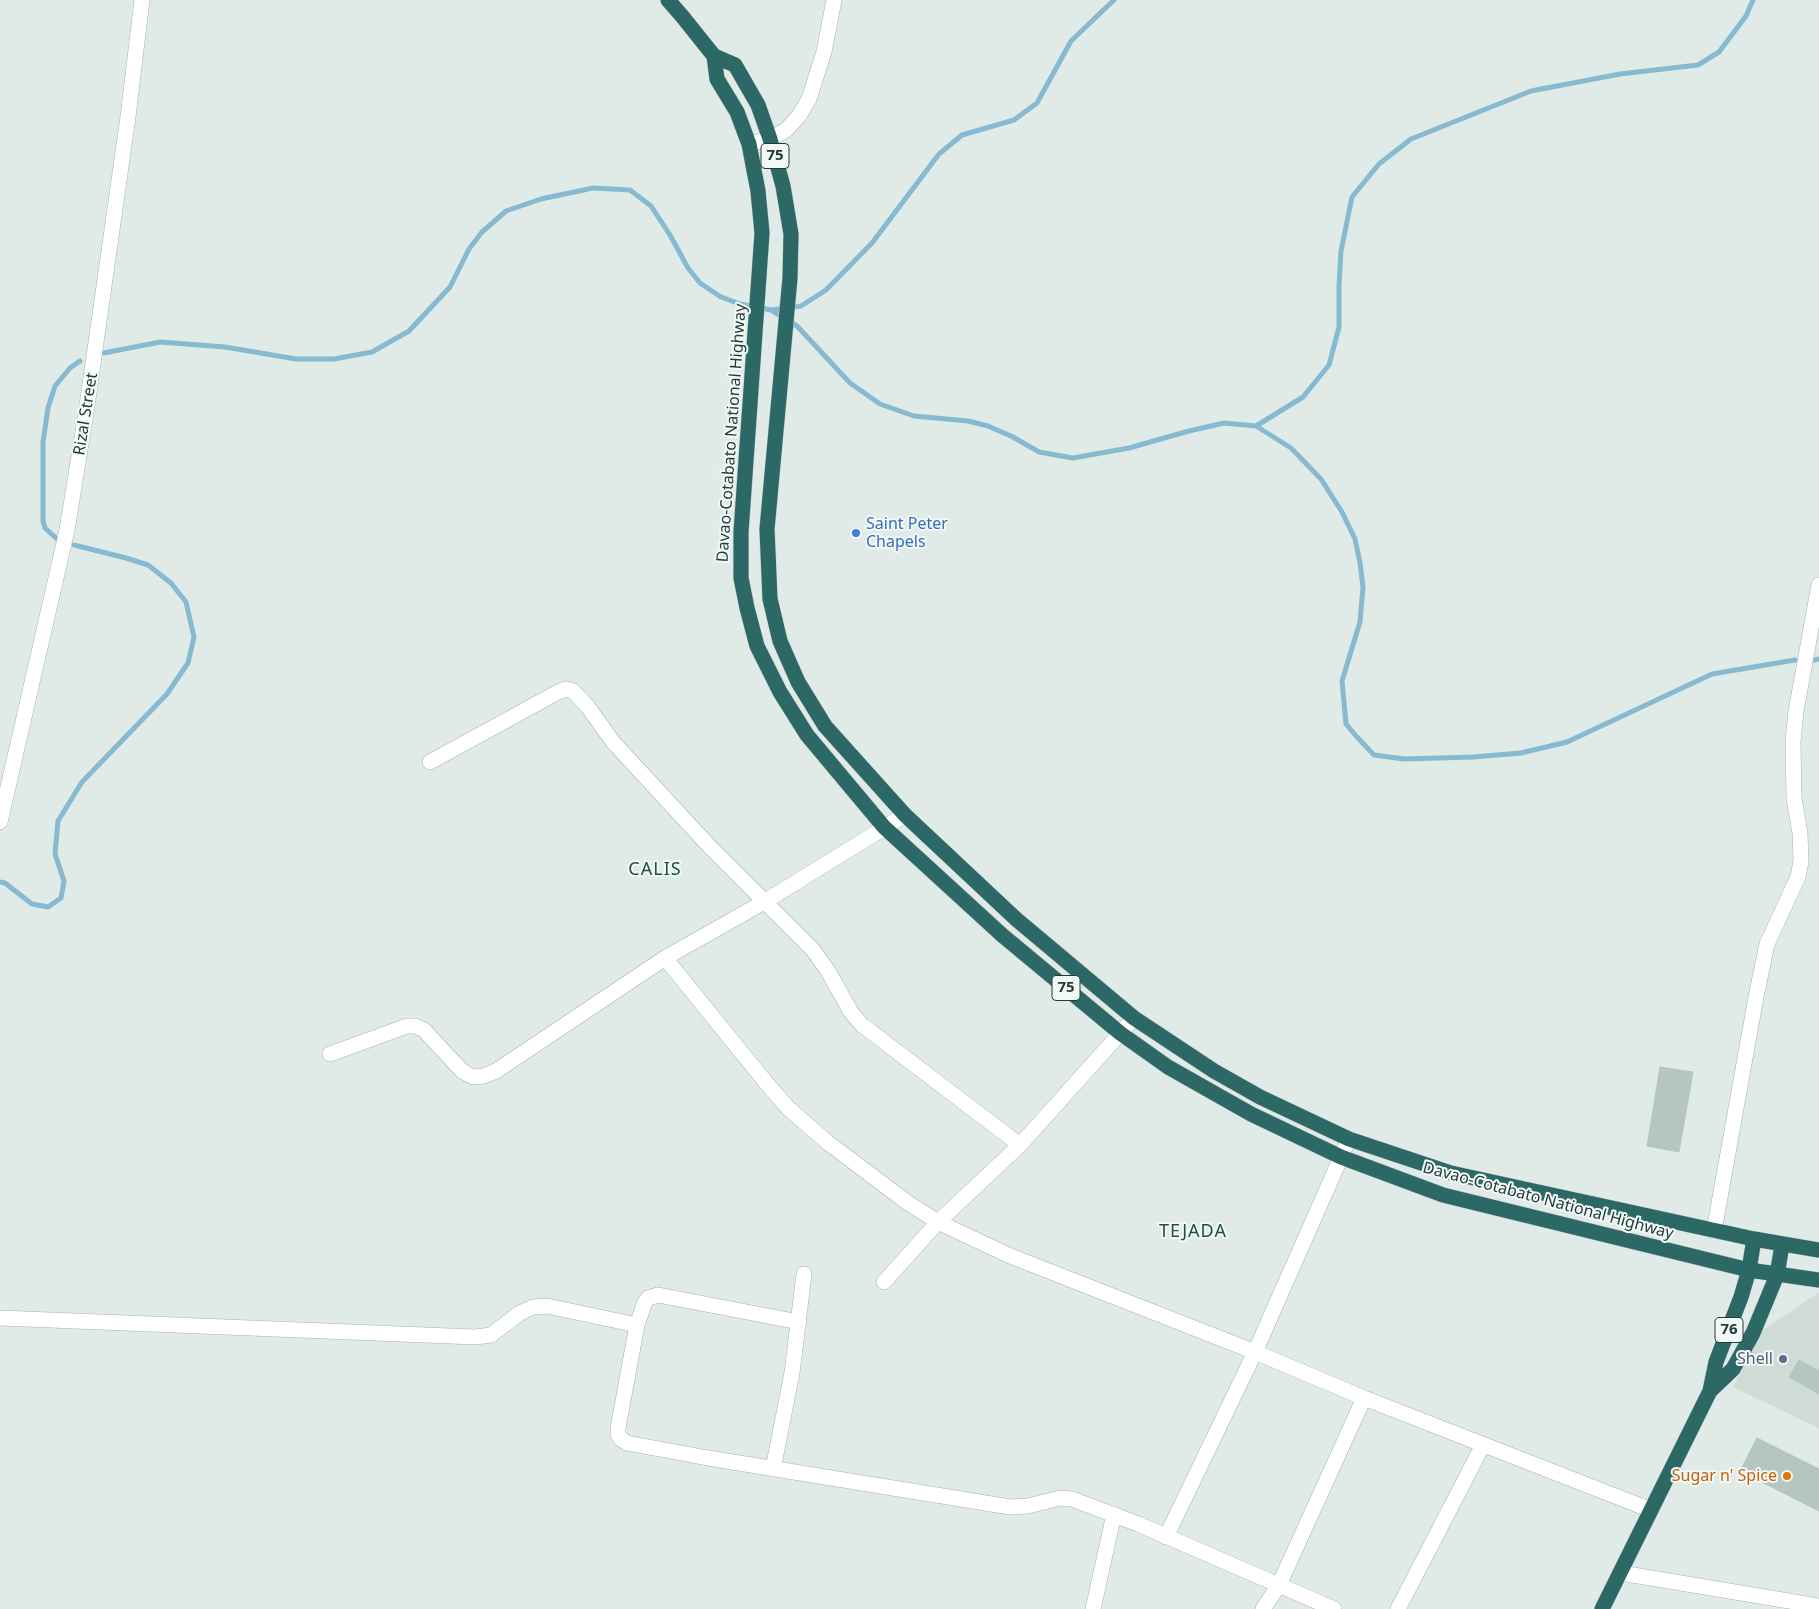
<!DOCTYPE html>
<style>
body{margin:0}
canvas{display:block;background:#e0ebe8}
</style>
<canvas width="1819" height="1609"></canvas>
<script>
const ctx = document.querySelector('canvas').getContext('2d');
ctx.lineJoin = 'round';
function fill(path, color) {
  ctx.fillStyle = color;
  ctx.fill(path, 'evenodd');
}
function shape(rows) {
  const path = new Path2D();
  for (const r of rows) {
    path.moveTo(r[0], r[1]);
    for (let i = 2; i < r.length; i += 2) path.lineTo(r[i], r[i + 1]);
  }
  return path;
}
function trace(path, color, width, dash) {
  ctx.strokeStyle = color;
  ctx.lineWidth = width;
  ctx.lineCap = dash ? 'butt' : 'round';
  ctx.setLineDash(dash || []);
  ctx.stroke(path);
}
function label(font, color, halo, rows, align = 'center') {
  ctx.font = font + ' "Noto Sans",sans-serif';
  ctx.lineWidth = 4;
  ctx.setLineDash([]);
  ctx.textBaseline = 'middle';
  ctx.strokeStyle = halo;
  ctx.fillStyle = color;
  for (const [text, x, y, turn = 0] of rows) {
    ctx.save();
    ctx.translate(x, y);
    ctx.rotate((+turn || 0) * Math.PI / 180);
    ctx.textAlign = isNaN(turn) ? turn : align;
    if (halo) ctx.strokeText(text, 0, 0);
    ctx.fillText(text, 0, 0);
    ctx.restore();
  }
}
const built = shape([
 [1818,1293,1819,1293,1819,1428,1733,1387,1763,1330]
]);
const stream = shape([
 [771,310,797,326,850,383,880,404,914,416,968,421,988,426,1013,437,1039,452,1073,458,1129,448,1189,431,1224,423,1256,426,1291,448,1321,479,1342,512,1355,539,1360,563,1363,587,1360,622,1342,681,1346,724,1357,737,1374,755,1404,759,1473,757,1521,753,1567,742,1712,674,1795,660],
 [104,353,160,342,225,347,296,359,334,359,372,352,409,331,450,287,469,249,482,232,506,211,541,199,593,188,630,190,651,206,670,235,688,268,700,283,721,297,740,304,771,310,801,306,826,290,872,243,939,154,962,135,1014,120,1037,103,1071,41,1114,0],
 [1256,426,1303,397,1329,365,1339,327,1339,285,1341,251,1352,197,1379,164,1411,139,1531,91,1620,74,1698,65,1719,52,1746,16,1753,0],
 [57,539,45,528,43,521,43,442,48,408,55,386,70,368,80,361],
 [1814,660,1819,659],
 [0,882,5,883,32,904,48,907,61,898,64,881,55,854,58,821,82,782,167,694,188,663,194,637,186,602,171,583,148,565,126,558,74,545]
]);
const building = shape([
 [1660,1067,1693,1072,1679,1152,1647,1146,1660,1067],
 [1799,1360,1819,1371,1819,1394,1789,1377,1799,1360],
 [1757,1438,1819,1469,1819,1511,1740,1471,1757,1438]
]);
const minor = shape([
 [749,144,770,139,786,130,799,116,809,99,824,52,834,0],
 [430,762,558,692,566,689,573,691,588,707,613,742,710,847,813,950,828,971,851,1012,862,1025,1020,1145],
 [0,822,67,530,86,413,128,117,142,0],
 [665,958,768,1085,788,1108,827,1142,908,1203,938,1222,1008,1255,1255,1352,1364,1398,1651,1510],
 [330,1054,407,1026,415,1026,424,1030,462,1071,473,1077,484,1076,496,1071,665,958,764,902,905,815],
 [1714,1231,1756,997,1767,944,1798,877,1801,861,1800,833,1794,798,1793,742,1796,711,1819,585],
 [884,1282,938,1222,1020,1145,1134,1018],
 [0,1318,475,1337,491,1335,520,1313,533,1307,547,1306,637,1325],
 [799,1322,658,1295,648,1298,645,1302,637,1325,618,1428,618,1435,621,1439,627,1443,708,1458,1010,1507,1028,1506,1060,1498,1072,1499,1138,1524,1334,1609],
 [773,1469,792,1373,804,1274],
 [1166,1537,1255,1352,1349,1139],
 [1621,1573,1819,1606],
 [1093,1609,1114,1514],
 [1263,1609,1279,1585,1364,1398],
 [1398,1609,1483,1445]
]);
const highway = shape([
 [668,0,682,16,714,56,735,65,758,105,770,139,783,186,791,234,790,278,767,529,770,599,780,641,798,682,825,726,905,815,1016,919,1134,1018,1214,1071,1260,1097,1349,1139,1451,1173,1754,1239,1819,1250],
 [714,56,717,79,737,112,749,144,758,191,762,233,741,532,741,578,747,608,757,646,780,692,807,735,884,827,1002,935,1120,1033,1168,1067,1251,1114,1341,1157,1443,1195,1749,1270,1819,1280],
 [1710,1391,1733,1369,1753,1333,1777,1275,1782,1245],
 [1602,1609,1710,1391,1716,1362,1741,1297,1749,1270,1754,1239]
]);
const markers = [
 [856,533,5,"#3f7fe0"],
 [1783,1359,5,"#5c6f8a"],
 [1787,1476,5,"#e8710a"]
];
const shields = [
 [775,156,28],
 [1066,988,28],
 [1729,1330,28]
];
const shieldNames = [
 ["75",775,156],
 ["75",1066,988],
 ["76",1729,1330]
];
const streetNames = [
 ["Rizal Street",86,414,-81],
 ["Davao-Cotabato National Highway",732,433,-86],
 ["Davao-Cotabato National Highway",1548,1201,15]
];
const shopNames = [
 ["Saint Peter",866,524],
 ["Chapels",866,542]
];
const serviceNames = [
 ["Shell",1773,1359]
];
const foodNames = [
 ["Sugar n' Spice",1777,1476]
];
const neighbourhoodNames = [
 ["CALIS",655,870],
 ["TEJADA",1193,1232]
];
fill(built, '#cedbd7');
trace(stream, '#87b9d1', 5);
fill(building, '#b5c6c1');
trace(building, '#b3c5c0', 1);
trace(minor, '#a3b3b0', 16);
trace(highway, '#c1c8c8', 16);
trace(minor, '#fff', 15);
trace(highway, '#2c6865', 15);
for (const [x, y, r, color] of markers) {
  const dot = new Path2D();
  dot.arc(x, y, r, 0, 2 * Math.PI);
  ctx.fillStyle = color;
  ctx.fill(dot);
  trace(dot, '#f1f8f5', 2);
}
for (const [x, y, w] of shields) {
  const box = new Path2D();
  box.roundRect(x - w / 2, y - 12.5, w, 25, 4);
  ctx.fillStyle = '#f1f8f5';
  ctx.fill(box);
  trace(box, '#213c39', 1);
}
label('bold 15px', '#213c39', null, shieldNames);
label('16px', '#213c39', '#f1f8f5', streetNames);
label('16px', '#366cbe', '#f1f8f5', shopNames, 'left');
label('16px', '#4e5e75', '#f1f8f5', serviceNames, 'right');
label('16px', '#c56008', '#f1f8f5', foodNames, 'right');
ctx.letterSpacing = '1px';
label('18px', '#1d4e4a', '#f1f8f5', neighbourhoodNames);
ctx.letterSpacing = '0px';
</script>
